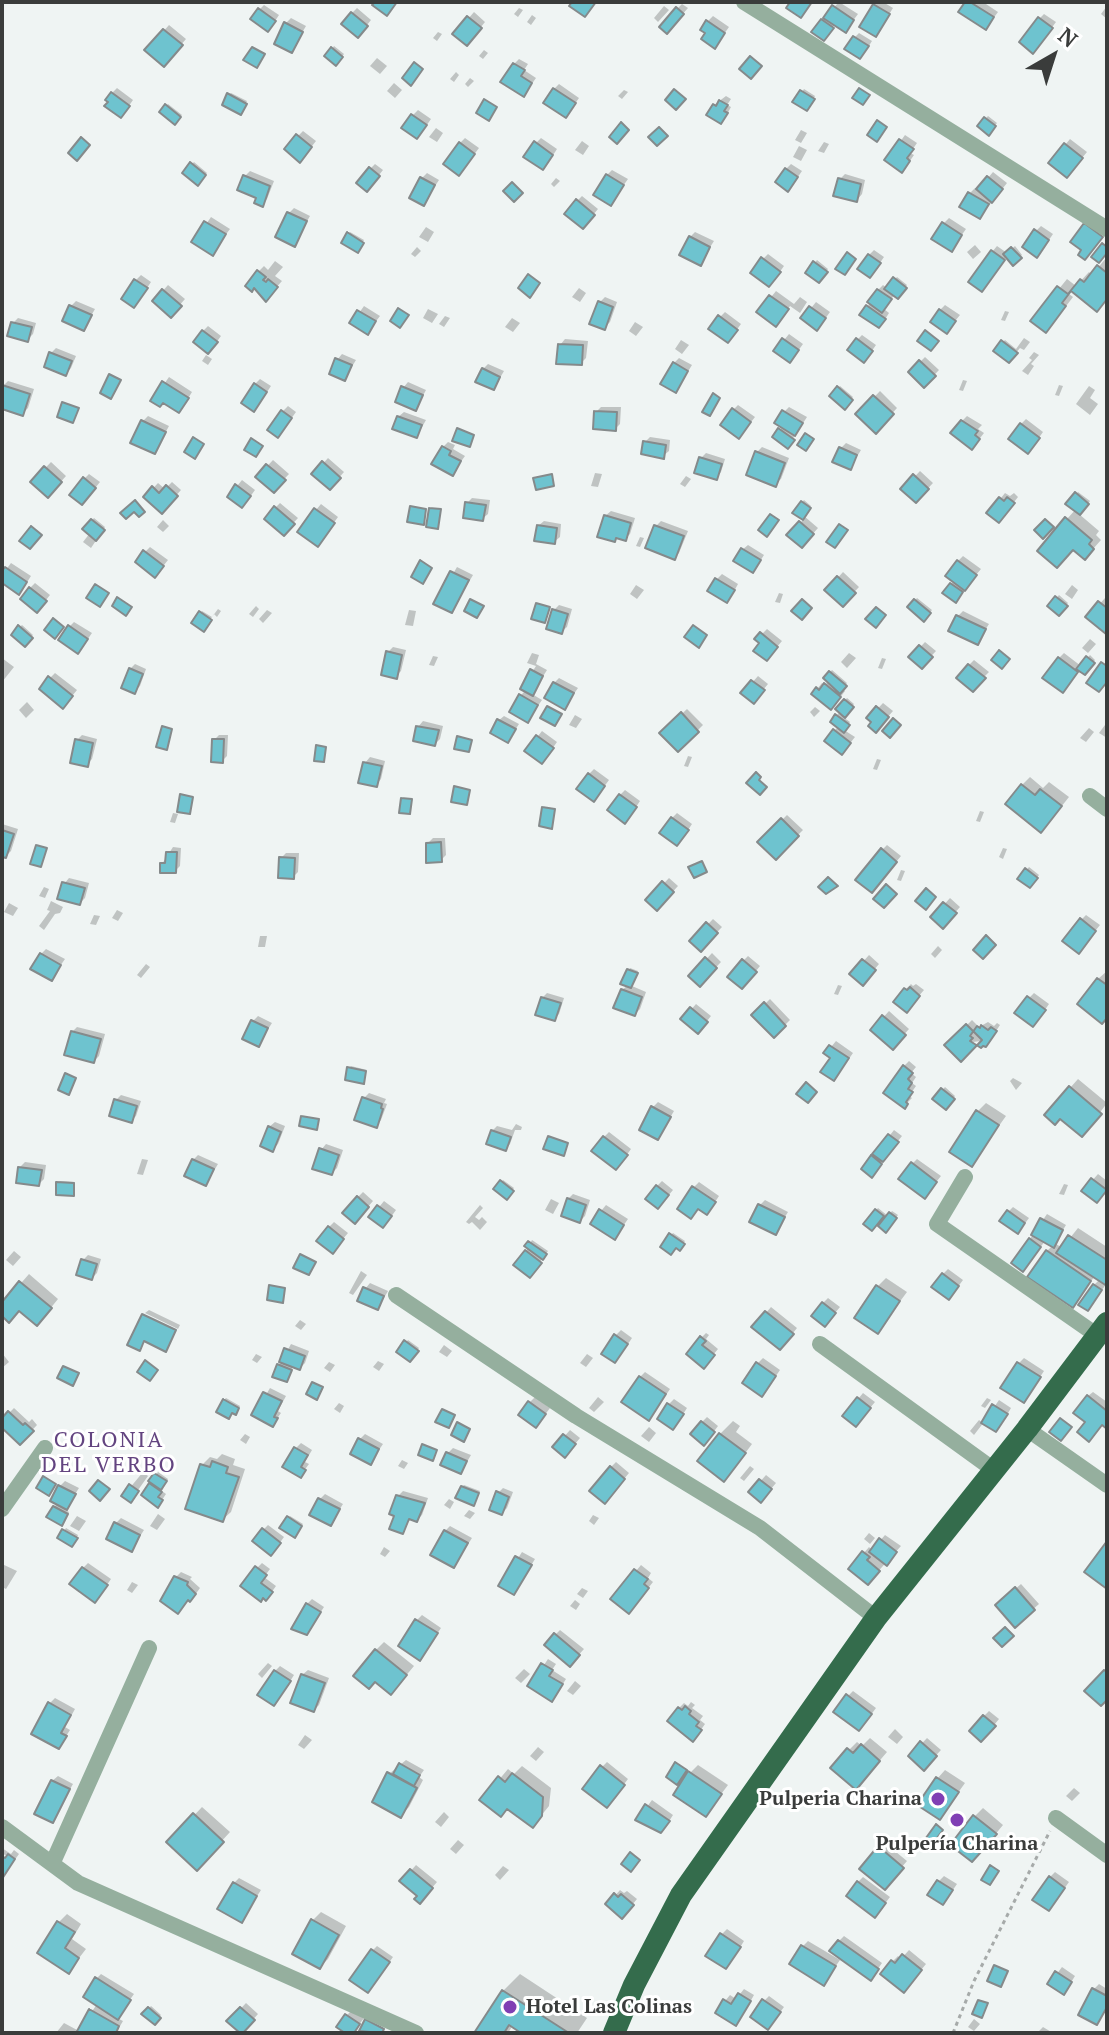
<!DOCTYPE html>
<meta charset="utf-8">
<style>
body{margin:0}
#map{position:relative;width:1109px;height:2035px;overflow:hidden;background:#eff4f3;font-family:"PT Serif",serif}
canvas{display:block}
.frame{position:absolute;inset:0;border:4px solid #3a3c3b;pointer-events:none}
.north{position:absolute;left:1013px;top:16px;width:80px;height:80px;-webkit-text-stroke:6px #fff;paint-order:stroke;rotate:39deg;font-size:22px;font-weight:700;line-height:32px;text-align:center;color:#3a3c3b}
.north::after{content:'';display:block;margin:auto;width:28px;height:36px;background:#3a3c3b;clip-path:polygon(50% 0,100% 100%,50% 72%,0 100%)}
</style>
<div id="map">
<canvas width="1109" height="2035"></canvas>
<div class="frame"></div>
<div class="north">N</div>
</div>
<script>
const ctx = document.querySelector('canvas').getContext('2d');
ctx.lineJoin = 'round';
function fill(path, color) {
  ctx.fillStyle = color;
  ctx.fill(path, 'evenodd');
}
function shape(rows) {
  const path = new Path2D();
  for (const r of rows) {
    path.moveTo(r[0], r[1]);
    for (let i = 2; i < r.length; i += 2) path.lineTo(r[i], r[i + 1]);
  }
  return path;
}
function trace(path, color, width, dash) {
  ctx.strokeStyle = color;
  ctx.lineWidth = width;
  ctx.lineCap = dash ? 'butt' : 'round';
  ctx.setLineDash(dash || []);
  ctx.stroke(path);
}
function label(font, color, halo, rows, align = 'center') {
  ctx.font = font + ' "PT Serif",serif';
  ctx.lineWidth = 6;
  ctx.setLineDash([]);
  ctx.textBaseline = 'middle';
  ctx.strokeStyle = halo;
  ctx.fillStyle = color;
  for (const [text, x, y, turn = 0] of rows) {
    ctx.save();
    ctx.translate(x, y);
    ctx.rotate((+turn || 0) * Math.PI / 180);
    ctx.textAlign = isNaN(turn) ? turn : align;
    if (halo) ctx.strokeText(text, 0, 0);
    ctx.fillText(text, 0, 0);
    ctx.restore();
  }
}
const shadow = shape([
 [839,2,858,14,846,30,835,24,824,39,822,20],
 [878,2,883,2,893,8,876,35,874,5],
 [967,2,983,2,998,12,986,28],
 [682,4,688,8,672,26,677,9],
 [264,5,279,15,273,24,259,10],
 [664,6,669,10,658,22,654,18],
 [1107,6,1107,19,1101,14],
 [357,8,371,20,363,30,352,13],
 [519,8,523,10,518,17,514,14],
 [474,12,485,22,472,38,455,34],
 [1044,14,1056,22,1038,46,1039,19],
 [532,15,536,18,531,25,527,22],
 [713,16,729,27,719,41,707,33,708,21],
 [291,18,306,26,292,50,286,23],
 [169,25,186,39,168,60,147,50],
 [438,32,442,34,437,41,433,38],
 [859,33,872,41,865,52,854,38],
 [334,46,344,54,336,64,327,56],
 [484,50,488,53,483,59,479,56],
 [377,58,387,66,380,74,370,66],
 [519,59,528,64,524,70,536,78,524,95,514,64],
 [456,72,459,75,454,82,450,79],
 [470,78,474,81,468,87,465,84],
 [394,83,402,90,395,98,387,91],
 [559,84,579,98,570,111,554,89],
 [117,88,133,100,126,110,112,93],
 [804,89,815,96,809,107,795,102],
 [624,90,628,92,622,99,618,96],
 [231,93,247,101,242,110,229,95],
 [726,96,731,99,727,105,731,107,726,116,714,105],
 [168,104,182,115,175,123,161,112],
 [418,110,431,119,422,132,413,115],
 [988,116,997,123,988,133,979,126],
 [436,128,443,133,437,142,429,137],
 [801,130,807,133,801,143,795,140],
 [303,131,316,141,305,155,298,136],
 [905,135,917,143,910,153,914,155,907,165,887,160],
 [465,138,479,148,464,168,460,143],
 [541,138,557,149,548,163,536,143],
 [1070,139,1087,152,1072,170,1051,162],
 [582,141,589,146,583,155,575,150],
 [824,142,829,144,824,153,818,151],
 [799,146,807,150,801,161,793,157],
 [194,162,207,173,198,183,185,172],
 [375,164,383,170,372,184,370,169],
 [791,164,802,171,793,184,786,169],
 [612,170,628,179,611,203,607,175],
 [250,171,274,181,267,199,262,204,245,176],
 [993,172,1007,183,980,217,962,206,970,193,975,188,978,190],
 [427,173,439,180,424,203,422,178],
 [845,174,865,180,862,194,857,200,840,179],
 [556,178,560,181,554,187,551,184],
 [582,196,598,209,588,221,577,201],
 [294,208,310,216,294,244,289,213],
 [211,217,230,229,212,253,194,242],
 [949,218,966,229,951,250,944,223],
 [1041,226,1053,234,1042,250,1036,231],
 [426,227,434,232,428,242,419,237],
 [350,232,364,240,359,249,349,234],
 [695,232,714,241,700,263,690,237],
 [975,245,981,252,973,259,967,252],
 [997,246,1007,253,1015,246,1022,255,1013,263,1007,256,987,285,992,252],
 [417,247,421,251,415,257,411,254],
 [874,250,884,257,875,270,869,255],
 [768,254,784,266,774,280,763,259],
 [1106,258,1107,299,1072,290,1069,294,1073,297,1054,322,1033,321,1067,279,1076,286,1089,272,1092,275],
 [817,260,828,269,819,281,808,272],
 [275,261,283,267,275,276,282,281,266,299,259,271,264,266,268,270],
 [141,275,151,282,139,300,136,280],
 [897,277,907,285,898,297,895,294,884,309,889,313,884,321,868,306,878,290,883,285,887,288],
 [168,285,185,299,171,315,154,301],
 [579,288,586,293,580,302,572,297],
 [776,291,794,304,800,297,807,302,800,313,790,306,781,319,759,312],
 [605,297,617,302,610,322,605,327,600,302],
 [76,301,95,309,84,328,71,306],
 [816,302,830,312,822,323,803,318],
 [945,305,960,315,951,326,940,310],
 [364,306,380,316,367,333,352,323],
 [428,309,438,314,432,323,423,318],
 [1005,311,1009,312,1005,321,1001,320],
 [725,312,741,324,733,335,720,317],
 [445,316,450,318,444,327,439,324],
 [18,318,36,323,33,334,27,340,13,323],
 [512,318,520,323,513,332,505,327],
 [635,322,643,327,636,336,629,331],
 [208,326,221,336,213,347,203,331],
 [789,334,803,344,795,355,776,350],
 [862,335,876,345,869,355,857,340],
 [1024,338,1030,342,1024,350,1020,348,1009,361,996,350,1005,340,1016,349],
 [565,339,588,341,586,358,581,363,560,345],
 [681,340,689,345,682,354,675,349],
 [56,348,76,356,71,368,66,374,51,353],
 [1034,352,1039,355,1031,364,1034,366,1028,375,1022,371,1032,360,1029,358],
 [342,354,356,360,345,378,337,360],
 [206,355,212,359,208,365,202,361],
 [925,357,939,370,924,386,910,372],
 [679,358,692,365,676,391,674,363],
 [488,364,504,371,494,388,483,369],
 [169,377,192,392,184,405,153,400],
 [260,379,271,386,259,404,255,384],
 [963,380,967,381,963,391,959,390],
 [8,381,34,389,28,408,23,413,2,407,2,387],
 [408,382,426,390,416,409,403,388],
 [1059,385,1063,386,1059,396,1055,395],
 [840,386,853,397,845,407,831,396],
 [1089,386,1095,390,1090,398,1098,404,1090,415,1076,404],
 [880,391,897,408,876,431,858,414],
 [738,405,755,417,744,431,733,410],
 [288,406,296,412,283,430,283,411],
 [601,407,621,407,620,424,615,429,596,412],
 [789,407,807,417,788,446,780,430,783,426,784,412],
 [404,412,426,420,417,436,398,417],
 [148,416,169,426,155,452,143,421],
 [967,416,982,425,978,429,984,433,977,442,962,421],
 [1026,419,1043,432,1033,446,1021,424],
 [650,437,670,440,669,451,663,456,645,442],
 [448,442,455,445,453,449,465,456,452,474,443,447],
 [846,443,861,450,850,468,841,448],
 [762,447,789,458,781,479,775,484,757,452],
 [706,453,725,459,721,472,716,478,701,458],
 [328,458,344,472,330,488,314,474],
 [273,460,289,474,274,490,258,476],
 [51,462,66,476,48,496,32,482],
 [920,471,933,483,916,501,903,489],
 [595,473,602,474,598,487,591,486],
 [89,474,100,482,87,498,84,479],
 [686,476,691,479,685,487,680,484],
 [242,480,255,490,247,501,229,496],
 [172,482,181,490,162,511,146,496,158,483,165,489],
 [1078,492,1090,501,1079,514,1099,531,1096,535,1101,540,1093,549,1067,519,1076,509,1068,504],
 [1005,493,1010,496,1014,493,1018,497,1004,515,989,513],
 [472,498,490,500,488,514,482,519,467,503],
 [804,500,811,506,804,516,818,528,802,546,789,534,804,519,795,512],
 [280,503,298,518,284,533,275,508],
 [321,504,338,517,322,539,316,510],
 [611,511,635,518,630,534,625,539,618,537,615,540,605,516],
 [94,518,105,527,91,548,83,542,90,533,85,529],
 [163,520,169,526,163,532,157,527],
 [544,521,561,524,560,537,554,542,538,526],
 [661,521,688,531,679,553,674,558,656,526],
 [640,537,644,538,640,547,636,546],
 [748,545,764,555,757,566,742,550],
 [150,547,168,560,160,570,145,552],
 [963,556,981,569,955,600,951,584,955,581,958,561],
 [11,563,31,576,24,587,2,581,2,575],
 [457,567,473,575,452,611,436,603],
 [843,572,859,587,843,604,827,590],
 [722,574,738,584,732,595,717,579],
 [35,583,50,595,42,605,30,588],
 [636,585,644,590,637,599,630,594],
 [1072,585,1078,590,1072,599,1065,594],
 [779,593,783,594,780,603,775,602],
 [1059,595,1068,603,1059,613,1050,606],
 [917,598,932,610,924,619,910,607],
 [1105,598,1107,600,1106,632,1088,617],
 [559,605,572,609,567,627,561,632,554,610],
 [256,606,259,609,253,617,249,614],
 [218,609,221,611,217,617,214,614,205,627,194,622,202,611,212,617],
 [267,610,272,613,263,623,259,619],
 [409,610,416,611,413,626,405,625],
 [963,611,989,624,977,643,958,616],
 [74,622,92,633,83,646,69,627],
 [22,625,33,635,25,644,13,634],
 [767,629,782,641,771,654,757,639],
 [1090,639,1096,644,1088,653,1082,648],
 [925,642,936,651,922,666,911,657],
 [393,647,406,650,401,671,396,676,388,652],
 [532,653,539,655,536,664,547,670,532,694,542,700,528,720,521,695,526,690,522,688,536,666,527,663],
 [849,653,856,658,847,668,841,662],
 [1064,653,1081,666,1090,655,1095,660,1085,673,1080,669,1067,685,1059,658],
 [433,656,438,657,434,666,429,665],
 [2,658,14,667,2,682],
 [882,658,886,659,882,669,878,668],
 [974,660,989,672,972,689,969,665],
 [135,664,146,669,140,686,135,691,130,669],
 [832,670,847,683,842,689,845,691,836,703,813,694,822,683,825,685,829,681,825,678],
 [55,673,77,690,68,701,50,678],
 [758,676,768,684,758,696,743,693],
 [559,678,578,688,564,708,554,683],
 [847,698,854,704,843,717,850,722,844,730,855,737,847,747,834,731,839,726,837,715,841,711,838,709],
 [27,702,34,710,26,718,19,710],
 [883,703,893,711,876,730,869,718],
 [815,707,820,711,814,717,810,712],
 [687,709,703,725,678,750,662,733],
 [575,715,582,719,576,728,569,725],
 [504,716,519,724,508,741,498,721],
 [423,721,443,726,440,739,435,744,418,727],
 [1105,725,1107,726,1107,738,1099,733],
 [1089,728,1094,732,1086,742,1080,738],
 [542,731,557,742,547,756,527,750],
 [82,735,97,739,92,759,87,764,77,740],
 [219,735,228,735,227,756,222,761,214,740],
 [688,756,692,757,688,767,684,766],
 [370,757,385,761,381,779,376,785,365,763],
 [877,759,881,760,877,770,873,769],
 [594,769,609,780,598,795,589,774],
 [1030,777,1043,788,1049,782,1069,797,1049,822,1022,785],
 [625,790,640,801,630,816,620,795],
 [980,811,984,812,980,822,976,821],
 [173,813,178,814,175,823,170,822],
 [677,813,692,824,682,839,672,818],
 [787,815,803,830,776,857,760,842],
 [2,824,18,829,11,851,6,856,2,855],
 [433,838,445,838,446,855,441,860,428,843],
 [887,845,901,856,877,885,882,850],
 [173,847,181,848,180,866,175,871,162,864],
 [1003,848,1007,849,1003,859,999,857],
 [286,853,299,853,298,872,293,877,281,858],
 [1029,867,1039,875,1030,886,1020,878],
 [901,870,905,871,901,881,897,880],
 [69,878,89,883,85,898,80,903,64,884],
 [669,878,678,886,657,909,648,900],
 [44,887,49,889,45,898,39,896],
 [950,898,960,907,943,926,933,917],
 [51,901,63,907,60,913,55,914,44,930,39,926,50,911,47,910],
 [9,903,18,908,13,916,4,912],
 [117,910,123,913,118,921,112,918],
 [94,915,100,916,96,925,90,924],
 [1086,915,1100,925,1083,946,1081,920],
 [713,919,722,927,701,949,692,941],
 [260,936,267,936,265,947,258,947],
 [938,946,942,950,935,958,931,954],
 [46,949,65,959,51,979,41,954],
 [712,953,721,962,700,984,691,976],
 [869,955,879,964,863,983,852,974],
 [748,956,760,966,747,982,743,961],
 [146,964,150,967,141,978,137,975],
 [630,968,638,971,632,986,646,992,640,1009,635,1014,622,990,628,985],
 [1107,971,1107,1016,1098,979],
 [911,984,913,986,916,984,924,990,911,1005,906,989],
 [838,985,842,986,838,995,834,994],
 [547,993,564,998,559,1014,554,1019,542,998],
 [1034,993,1049,1004,1038,1020,1029,998],
 [770,999,790,1020,774,1036,754,1015],
 [696,1004,711,1016,703,1026,683,1019],
 [889,1011,909,1029,893,1047,872,1030],
 [258,1016,272,1023,258,1045,253,1021],
 [972,1020,979,1027,988,1022,994,1026,997,1023,1000,1025,990,1040,947,1045],
 [77,1027,105,1034,99,1056,94,1061,72,1032],
 [836,1041,853,1053,839,1073,833,1058,826,1053],
 [909,1061,916,1067,911,1073,916,1077,912,1083,916,1086,909,1096,912,1098,904,1106,904,1066],
 [351,1066,367,1070,363,1082,349,1068],
 [1013,1078,1022,1083,1016,1090,1010,1081],
 [1078,1079,1107,1103,1090,1126,1046,1115],
 [945,1087,955,1096,946,1107,935,1099],
 [369,1093,386,1099,384,1103,387,1104,381,1120,376,1126,364,1098],
 [121,1095,141,1101,136,1116,131,1121,116,1100],
 [658,1102,674,1111,658,1138,653,1107],
 [986,1103,1006,1116,971,1165,978,1111],
 [275,1122,285,1126,278,1144,273,1149,269,1127],
 [516,1124,522,1127,521,1130,515,1130,510,1144,505,1149,492,1131,497,1126,512,1130],
 [894,1130,902,1136,871,1175,873,1157],
 [609,1132,631,1149,621,1163,604,1137],
 [326,1144,343,1150,337,1168,332,1173,321,1150],
 [198,1155,218,1164,206,1184,193,1160],
 [142,1159,148,1160,143,1175,137,1174],
 [917,1159,941,1176,929,1191,912,1164],
 [25,1162,46,1165,44,1179,39,1184,20,1167],
 [1098,1174,1107,1181,1107,1189,1102,1196,1084,1190],
 [503,1180,514,1188,507,1197,496,1189],
 [60,1181,75,1182,75,1192,73,1194,58,1183],
 [662,1181,673,1190,663,1202,657,1186],
 [699,1182,719,1196,711,1208,699,1207,694,1187],
 [1064,1184,1068,1185,1064,1195,1059,1194],
 [363,1192,373,1201,360,1216,358,1197],
 [573,1194,590,1200,585,1216,580,1221,568,1199],
 [551,1199,559,1203,553,1214,545,1210],
 [765,1200,788,1212,775,1233,760,1205],
 [384,1201,396,1210,388,1221,371,1217],
 [480,1205,483,1208,475,1217,479,1220,482,1217,487,1222,480,1230,472,1222,469,1224,466,1222],
 [606,1205,628,1219,619,1232,601,1211],
 [1013,1207,1029,1218,1023,1226,1008,1212],
 [878,1208,888,1216,892,1211,898,1215,886,1230,877,1223,865,1224],
 [1047,1214,1066,1225,1055,1243,1062,1248,1078,1228,1107,1247,1107,1283,1088,1309,1094,1285,1100,1279,1095,1276,1072,1306,1047,1251,1053,1245,1045,1241,1028,1264,1030,1239],
 [334,1222,348,1233,337,1246,329,1227],
 [673,1233,685,1241,680,1248,671,1235],
 [532,1240,548,1251,534,1270,526,1251],
 [14,1251,21,1257,13,1266,6,1260],
 [88,1255,101,1259,97,1273,92,1278,83,1260],
 [948,1269,963,1280,954,1292,943,1274],
 [361,1271,367,1275,353,1295,349,1293],
 [29,1274,58,1299,45,1315,20,1309,2,1314,2,1305],
 [886,1278,907,1292,878,1331,878,1286],
 [370,1283,388,1291,378,1308,365,1289],
 [828,1298,840,1307,830,1319,823,1303],
 [771,1307,797,1328,785,1343,754,1327],
 [149,1310,180,1325,178,1329,145,1313],
 [300,1320,306,1324,301,1330,295,1326],
 [621,1330,632,1338,620,1356,616,1335],
 [706,1333,709,1335,706,1339,718,1349,704,1366,701,1338],
 [408,1340,419,1348,410,1360,399,1351],
 [291,1344,309,1351,305,1363,300,1368,293,1366,287,1380,279,1366],
 [444,1345,452,1351,447,1357,439,1352],
 [2,1353,9,1362,2,1368],
 [256,1354,262,1357,257,1363,252,1360],
 [587,1354,593,1358,586,1367,580,1363],
 [763,1358,780,1370,767,1389,758,1363],
 [1024,1358,1044,1371,1024,1401,1019,1363],
 [378,1361,384,1364,379,1371,373,1367],
 [329,1362,335,1365,330,1372,324,1368],
 [645,1372,670,1389,654,1413,640,1377],
 [270,1388,286,1396,278,1411,281,1413,273,1424,254,1415],
 [1093,1392,1107,1402,1107,1426,1103,1423,1088,1422,1088,1396],
 [863,1393,875,1402,860,1420,844,1416],
 [535,1397,550,1408,541,1420,530,1402],
 [598,1397,604,1402,594,1412,589,1408],
 [226,1398,240,1406,238,1410,224,1400],
 [987,1398,991,1400,985,1408,981,1406],
 [674,1399,687,1408,678,1422,669,1404],
 [999,1400,1011,1408,1001,1425,984,1422,974,1435,970,1431,979,1420,983,1423],
 [339,1403,344,1406,340,1413,334,1409],
 [14,1408,29,1422,32,1419,37,1425,20,1443,2,1426,2,1420],
 [707,1417,718,1426,709,1438,702,1422],
 [733,1421,740,1426,736,1432,752,1444,732,1471,720,1434],
 [649,1427,656,1433,649,1442,641,1436],
 [570,1430,580,1438,570,1450,555,1447],
 [245,1434,250,1437,246,1444,240,1440],
 [365,1434,383,1444,370,1463,360,1439],
 [301,1443,312,1450,305,1462,309,1464,300,1476,296,1448],
 [453,1448,471,1455,461,1472,448,1453],
 [222,1454,235,1459,233,1465,245,1469,231,1512,222,1520,202,1465,210,1457,217,1459],
 [402,1460,408,1463,404,1469,398,1466],
 [616,1462,629,1473,609,1497,611,1467],
 [750,1466,754,1469,744,1481,740,1478],
 [143,1472,148,1476,131,1500,124,1495],
 [158,1472,168,1479,162,1491,166,1494,162,1500,143,1495],
 [766,1475,776,1483,766,1495,751,1492],
 [65,1481,79,1488,65,1510,69,1512,64,1521,54,1507,58,1503,60,1486],
 [464,1485,480,1491,475,1502,462,1487],
 [503,1488,513,1492,507,1508,502,1513,498,1493],
 [403,1491,428,1498,422,1515,417,1520,411,1518,402,1532,396,1515,398,1496],
 [325,1494,343,1504,331,1523,320,1499],
 [449,1499,454,1502,450,1509,444,1505],
 [469,1510,475,1513,470,1519,464,1516],
 [158,1514,165,1519,157,1530,150,1526],
 [593,1515,599,1518,594,1525,589,1521],
 [77,1516,86,1521,79,1531,70,1526],
 [290,1516,303,1524,297,1533,288,1518],
 [121,1518,144,1530,132,1549,116,1523],
 [268,1525,284,1537,276,1548,263,1530],
 [450,1526,472,1538,454,1566,445,1531],
 [66,1528,78,1535,74,1543,59,1538],
 [869,1533,875,1538,870,1544,864,1539],
 [885,1535,901,1546,873,1577,851,1568,869,1547,872,1550],
 [384,1547,390,1551,385,1557,380,1554],
 [522,1552,535,1559,514,1593,501,1585],
 [88,1563,111,1579,100,1595,83,1568],
 [262,1563,270,1569,264,1577,276,1586,271,1593,263,1596,257,1568],
 [2,1564,17,1571,6,1589,2,1587],
 [641,1565,651,1573,648,1578,653,1582,634,1606,613,1599],
 [181,1572,192,1577,190,1579,200,1588,195,1595,176,1577],
 [132,1582,138,1585,132,1593,127,1590],
 [1021,1584,1039,1604,1015,1625,997,1605],
 [582,1588,588,1591,583,1598,577,1594],
 [312,1599,324,1607,307,1633,307,1604],
 [575,1600,580,1604,576,1610,570,1606],
 [422,1615,441,1628,424,1653,417,1620],
 [560,1630,584,1649,575,1659,555,1635],
 [384,1642,414,1666,399,1684,376,1650],
 [548,1659,556,1664,552,1670,566,1679,556,1695,530,1686],
 [268,1663,272,1666,262,1678,258,1674],
 [280,1666,294,1675,279,1699,275,1671],
 [524,1669,530,1674,521,1683,515,1678],
 [308,1670,329,1678,319,1705,314,1710,302,1675],
 [575,1681,581,1686,573,1695,567,1691],
 [853,1691,876,1708,864,1724,848,1696],
 [55,1698,75,1709,65,1727,70,1730,59,1747,50,1703],
 [691,1702,695,1705,692,1708,703,1716,700,1720,705,1724,698,1734,679,1708,684,1703,688,1706],
 [989,1711,999,1719,986,1735,984,1716],
 [895,1729,903,1737,897,1744,888,1737],
 [305,1735,312,1740,304,1749,298,1745],
 [870,1738,887,1752,864,1779,849,1750,857,1742,862,1746],
 [927,1738,941,1750,924,1768,910,1756],
 [538,1747,544,1752,536,1761,530,1756],
 [406,1760,424,1770,419,1777,423,1780,409,1807,401,1815,389,1774],
 [607,1762,628,1779,612,1800,602,1767],
 [698,1765,728,1785,706,1814,690,1773],
 [522,1766,551,1788,549,1806,540,1817,482,1800,508,1769,514,1774],
 [945,1770,965,1783,940,1818,937,1779],
 [58,1776,73,1784,52,1821,52,1781],
 [1074,1788,1080,1793,1072,1801,1066,1796],
 [652,1800,673,1815,666,1826,638,1819],
 [202,1807,230,1832,197,1868,169,1842],
 [983,1808,1003,1825,975,1859,975,1816],
 [444,1812,449,1817,441,1827,435,1822],
 [458,1840,464,1845,456,1854,450,1849],
 [885,1843,907,1861,889,1882,862,1869],
 [2,1848,11,1854,14,1850,19,1854,14,1861,2,1853],
 [416,1865,437,1882,425,1896,420,1895,402,1881],
 [503,1866,509,1870,500,1880,495,1875],
 [1055,1872,1069,1882,1053,1904,1050,1877],
 [944,1876,957,1884,948,1897,939,1881],
 [863,1877,890,1897,880,1910,858,1882],
 [239,1878,261,1890,241,1921,234,1883],
 [620,1890,624,1893,627,1891,637,1899,627,1911,608,1904],
 [321,1912,346,1926,328,1959,320,1967,313,1920],
 [67,1914,81,1924,72,1939,86,1949,69,1971,59,1922],
 [727,1929,744,1941,731,1962,722,1934],
 [844,1936,882,1963,875,1973,839,1941],
 [808,1941,840,1960,824,1983,803,1946],
 [377,1946,393,1957,373,1985,372,1951],
 [909,1950,926,1964,908,1986,893,1961,898,1956,901,1959],
 [1062,1967,1075,1976,1068,1987,1050,1983],
 [101,1974,134,1994,117,2018,123,2021,116,2033,56,2033,64,2023,79,2031,97,2004,96,1979],
 [520,1974,587,2018,577,2033,524,2033,513,2025,508,2033,476,2033,503,1991],
 [1099,1984,1107,1989,1107,2008,1097,2022,1094,1989],
 [744,1989,754,1995,741,2018,725,2001,730,1995,736,1999],
 [769,1996,784,2007,773,2022,764,2001],
 [246,2003,258,2014,242,2032,229,2021],
 [151,2006,161,2015,154,2023,144,2014],
 [352,2010,364,2018,353,2033,342,2033,345,2030,347,2015],
 [974,2019,980,2024,974,2031,968,2027],
 [1043,2027,1053,2033,1037,2033]
]);
const building = shape([
 [375,2,397,2,387,16,372,5,375,2],
 [572,2,596,2,585,17,569,6,572,2],
 [790,2,812,2,801,18,786,8,790,2],
 [965,2,970,2,994,17,986,30,958,12,965,2],
 [873,4,890,14,876,37,859,27,873,4],
 [832,5,854,20,846,33,823,18,832,5],
 [676,7,684,14,667,34,659,27,676,7],
 [258,8,276,21,268,32,250,19,258,8],
 [351,12,368,26,358,38,341,24,351,12],
 [467,16,482,28,467,46,452,34,467,16],
 [1038,17,1053,28,1033,54,1019,42,1038,17],
 [821,19,834,28,824,41,811,32,821,19],
 [706,20,725,33,715,49,701,39,705,33,700,30,706,20],
 [284,22,303,32,292,53,274,44,284,22],
 [163,29,183,45,164,67,144,50,163,29],
 [853,36,869,46,860,59,844,49,853,36],
 [252,47,265,54,257,68,243,60,252,47],
 [331,47,343,57,336,66,324,56,331,47],
 [750,56,762,66,751,79,739,69,750,56],
 [414,62,423,69,411,86,402,78,414,62],
 [513,63,525,70,521,76,532,83,524,97,500,82,513,63],
 [553,88,576,103,566,118,543,103,553,88],
 [859,88,870,95,863,105,852,98,859,88],
 [674,89,686,99,676,110,665,100,674,89],
 [800,90,815,99,807,111,792,102,800,90],
 [111,92,130,106,121,118,104,106,108,102,105,100,111,92],
 [227,93,247,104,241,115,222,105,227,93],
 [484,99,497,107,489,121,476,113,484,99],
 [719,100,728,105,724,111,728,113,721,124,706,115,713,104,716,106,719,100],
 [165,104,181,117,175,125,159,112,165,104],
 [411,114,427,125,417,139,401,128,411,114],
 [984,117,996,126,989,136,977,126,984,117],
 [877,120,887,127,877,142,867,135,877,120],
 [621,122,629,130,617,144,609,137,621,122],
 [659,127,668,136,657,146,648,137,659,127],
 [296,134,312,147,300,163,284,149,296,134],
 [81,137,90,145,77,161,68,153,81,137],
 [899,139,914,149,907,158,910,161,902,173,884,160,899,139],
 [534,141,553,155,543,170,523,157,534,141],
 [459,142,475,154,459,176,443,164,459,142],
 [1064,143,1083,158,1067,178,1048,163,1064,143],
 [190,162,206,175,198,186,182,173,190,162],
 [369,167,380,176,367,192,356,183,369,167],
 [785,168,798,177,788,192,775,182,785,168],
 [606,174,624,185,611,206,593,195,606,174],
 [243,175,270,186,263,207,254,203,256,198,237,190,243,175],
 [987,176,1003,189,992,203,976,189,987,176],
 [420,177,435,185,424,206,409,198,420,177],
 [838,178,861,184,857,202,833,196,838,178],
 [512,182,523,193,514,202,503,191,512,182],
 [968,192,989,204,980,219,959,207,968,192],
 [576,199,595,215,583,229,564,214,576,199],
 [287,212,307,221,295,247,275,237,287,212],
 [204,221,226,234,213,256,191,242,204,221],
 [942,222,962,235,952,252,931,239,942,222],
 [1084,223,1103,237,1085,260,1078,255,1081,250,1070,242,1084,223],
 [1034,229,1049,240,1037,258,1022,247,1034,229],
 [347,232,364,243,358,253,341,243,347,232],
 [689,236,710,247,701,266,679,255,689,236],
 [1102,243,1107,247,1107,253,1099,263,1091,257,1102,243],
 [1011,247,1022,258,1013,266,1003,254,1011,247],
 [991,250,1005,260,982,292,968,282,991,250],
 [847,252,856,259,845,275,835,269,847,252],
 [868,254,881,263,870,278,857,269,868,254],
 [761,257,781,272,769,287,750,273,761,257],
 [813,261,828,272,819,283,805,273,813,261],
 [1097,265,1107,273,1107,299,1097,312,1071,291,1062,303,1066,306,1046,333,1030,321,1057,286,1068,294,1080,279,1084,282,1097,265],
 [257,270,266,277,263,280,266,282,268,279,278,287,266,302,254,288,252,292,245,286,257,270],
 [528,274,540,283,530,298,518,288,528,274],
 [893,277,907,288,898,299,884,289,893,277],
 [134,279,148,288,134,308,121,299,134,279],
 [162,289,182,306,171,318,152,301,162,289],
 [877,289,892,299,882,313,867,302,877,289],
 [769,295,789,309,776,327,756,312,769,295],
 [598,301,613,307,605,330,589,324,598,301],
 [69,305,92,315,84,331,62,321,69,305],
 [866,305,886,319,879,328,859,315,866,305],
 [809,306,826,318,817,331,800,318,809,306],
 [398,308,409,315,400,328,390,321,398,308],
 [939,309,956,321,947,334,930,322,939,309],
 [357,310,376,321,368,335,349,323,357,310],
 [718,315,738,330,728,343,708,329,718,315],
 [11,322,32,327,28,342,7,336,11,322],
 [202,330,218,342,208,354,193,342,202,330],
 [925,330,939,341,931,351,917,341,925,330],
 [782,338,799,350,790,363,773,351,782,338],
 [856,338,873,351,864,363,847,350,856,338],
 [1001,340,1018,353,1009,363,993,351,1001,340],
 [558,344,583,345,582,365,556,364,558,344],
 [49,352,72,361,66,376,44,367,49,352],
 [335,358,352,365,345,381,329,374,335,358],
 [919,360,936,376,924,388,908,372,919,360],
 [673,362,688,371,676,393,660,384,673,362],
 [482,368,500,377,494,390,475,382,482,368],
 [109,374,121,380,111,399,100,393,109,374],
 [162,381,189,398,179,413,163,403,160,407,150,401,162,381],
 [254,383,267,392,254,412,241,403,254,383],
 [2,385,30,394,23,416,2,409,2,385],
 [401,386,423,395,416,411,395,402,401,386],
 [837,386,853,400,845,410,829,396,837,386],
 [713,393,720,398,710,416,702,412,713,393],
 [873,395,894,414,876,434,855,414,873,395],
 [62,402,79,408,73,423,57,417,62,402],
 [732,408,751,422,739,439,720,425,732,408],
 [281,410,292,418,278,438,267,430,281,410],
 [782,410,803,423,795,436,774,423,782,410],
 [594,411,617,412,616,431,593,429,594,411],
 [397,416,422,425,417,438,392,429,397,416],
 [141,420,166,432,155,454,130,443,141,420],
 [961,420,978,431,975,435,980,439,972,450,950,433,961,420],
 [1020,423,1040,438,1028,454,1008,439,1020,423],
 [457,428,474,435,470,447,452,441,457,428],
 [778,428,795,440,788,449,772,437,778,428],
 [805,433,814,439,806,451,797,445,805,433],
 [193,437,204,444,195,459,184,452,193,437],
 [251,438,263,446,256,457,244,450,251,438],
 [643,441,666,445,664,459,641,454,643,441],
 [442,446,451,451,449,455,461,461,453,476,431,464,442,446],
 [839,447,857,455,851,470,832,462,839,447],
 [755,451,785,463,776,487,746,475,755,451],
 [699,457,722,464,717,480,694,473,699,457],
 [322,461,341,478,330,490,311,474,322,461],
 [266,464,286,480,274,493,255,477,266,464],
 [44,466,62,482,48,498,30,482,44,466],
 [552,474,554,486,536,490,533,478,552,474],
 [913,474,929,489,916,503,900,489,913,474],
 [83,477,96,488,82,505,69,495,83,477],
 [235,484,251,496,242,508,227,497,235,484],
 [166,485,178,496,162,514,143,497,152,486,159,493,166,485],
 [1075,492,1089,504,1080,515,1065,504,1075,492],
 [999,497,1004,501,1007,497,1015,503,999,523,986,513,999,497],
 [135,500,145,512,139,517,134,512,126,519,120,513,135,500],
 [801,501,811,508,803,520,792,513,801,501],
 [465,502,486,505,483,521,463,518,465,502],
 [274,506,295,524,284,536,264,519,274,506],
 [410,506,426,509,424,525,407,522,410,506],
 [314,508,335,523,318,547,297,532,314,508],
 [429,508,441,509,438,529,426,527,429,508],
 [770,514,779,520,767,537,758,530,770,514],
 [604,515,631,523,626,541,616,538,615,542,597,537,604,515],
 [1065,517,1092,540,1089,544,1094,549,1085,560,1073,550,1057,568,1037,551,1065,517],
 [91,519,105,530,96,541,82,529,91,519],
 [1045,519,1054,527,1043,539,1034,530,1045,519],
 [799,521,814,534,802,548,786,535,799,521],
 [839,524,848,530,835,548,826,542,839,524],
 [537,525,557,528,555,544,534,541,537,525],
 [654,525,684,536,675,560,645,548,654,525],
 [31,526,42,535,30,549,19,541,31,526],
 [741,548,761,560,753,573,733,561,741,548],
 [143,550,164,566,155,578,135,562,143,550],
 [420,560,432,568,423,584,411,577,420,560],
 [957,560,977,575,965,591,945,576,957,560],
 [5,567,27,582,19,595,2,583,2,571,5,567],
 [450,571,469,580,452,613,433,604,450,571],
 [837,576,856,593,843,607,824,590,837,576],
 [715,578,735,590,727,603,707,591,715,578],
 [950,583,963,592,956,603,942,593,950,583],
 [95,584,109,593,100,607,86,598,95,584],
 [29,587,47,601,37,613,20,599,29,587],
 [1055,596,1068,606,1059,616,1047,606,1055,596],
 [117,597,132,607,126,616,112,606,117,597],
 [470,599,484,606,477,618,464,611,470,599],
 [802,599,812,608,802,620,791,611,802,599],
 [914,599,931,613,924,622,907,607,914,599],
 [1098,601,1107,608,1106,634,1085,617,1098,601],
 [536,603,550,607,545,623,531,619,536,603],
 [876,607,886,615,876,628,865,619,876,607],
 [552,609,568,614,562,634,546,629,552,609],
 [199,611,212,620,204,632,191,623,199,611],
 [956,615,986,629,978,645,948,631,956,615],
 [53,618,64,627,55,639,44,630,53,618],
 [18,625,33,638,25,647,11,635,18,625],
 [68,625,88,639,78,654,58,640,68,625],
 [693,625,707,635,699,648,684,637,693,625],
 [760,632,778,647,767,661,753,651,759,643,754,639,760,632],
 [919,645,933,657,922,669,908,657,919,645],
 [999,650,1010,659,1002,669,991,660,999,650],
 [386,651,402,655,397,679,381,675,386,651],
 [1086,656,1095,663,1085,675,1076,669,1086,656],
 [1058,657,1078,672,1063,693,1042,678,1058,657],
 [1101,662,1107,666,1107,682,1099,692,1086,683,1101,662],
 [968,664,986,678,973,692,956,678,968,664],
 [129,668,143,674,135,694,121,688,129,668],
 [530,669,543,676,533,696,520,689,530,669],
 [829,671,847,686,840,694,823,678,829,671],
 [48,676,73,696,63,709,39,689,48,676],
 [751,680,765,690,754,704,740,693,751,680],
 [553,682,574,693,565,710,544,698,553,682],
 [824,683,841,697,831,710,811,694,816,687,819,690,824,683],
 [519,694,538,705,528,723,509,712,519,694],
 [844,699,854,707,845,718,835,709,844,699],
 [547,706,562,714,555,726,540,718,547,706],
 [876,706,889,717,876,733,868,726,871,722,866,718,876,706],
 [681,712,699,732,678,752,659,733,681,712],
 [835,714,850,725,844,733,830,722,835,714],
 [893,718,901,725,890,738,882,731,893,718],
 [497,719,516,729,508,743,490,733,497,719],
 [162,726,172,729,167,750,156,747,162,726],
 [416,726,439,730,435,746,413,741,416,726],
 [833,729,851,743,842,755,824,741,833,729],
 [536,735,554,748,542,764,524,751,536,735],
 [457,736,472,740,469,752,454,749,457,736],
 [75,739,93,743,88,767,70,763,75,739],
 [212,739,224,739,223,763,211,762,212,739],
 [316,745,326,747,324,762,314,761,316,745],
 [363,762,382,766,377,787,358,783,363,762],
 [756,772,761,777,759,780,767,787,760,795,746,783,756,772],
 [588,773,605,786,594,802,576,789,588,773],
 [1021,784,1035,795,1040,789,1062,806,1041,833,1005,804,1021,784],
 [454,786,470,790,467,805,451,802,454,786],
 [180,794,193,797,190,814,177,812,180,794],
 [619,794,637,807,625,824,607,810,619,794],
 [401,798,412,799,410,814,399,813,401,798],
 [542,807,555,809,552,829,539,826,542,807],
 [671,817,689,830,677,846,659,833,671,817],
 [781,818,799,836,776,860,757,842,781,818],
 [2,830,14,834,6,858,2,857,2,830],
 [441,842,442,862,426,863,426,843,441,842],
 [36,845,47,848,41,867,30,864,36,845],
 [881,848,897,862,872,893,855,880,881,848],
 [166,852,177,852,176,873,160,873,160,863,165,863,166,852],
 [279,857,295,858,294,879,278,878,279,857],
 [702,861,707,872,694,878,688,867,702,861],
 [1025,868,1038,878,1030,888,1017,879,1025,868],
 [828,877,838,886,826,894,818,887,828,877],
 [662,881,674,892,657,911,645,900,662,881],
 [62,882,85,888,80,905,57,899,62,882],
 [886,884,897,894,884,908,873,899,886,884],
 [926,888,936,897,926,910,915,901,926,888],
 [943,902,957,913,943,929,930,917,943,902],
 [1080,918,1096,931,1079,954,1062,941,1080,918],
 [706,922,718,933,701,952,689,941,706,922],
 [986,935,996,945,983,959,973,950,986,935],
 [40,953,61,965,52,981,30,969,40,953],
 [705,957,717,968,700,987,688,976,705,957],
 [742,959,757,972,742,989,727,977,742,959],
 [862,959,876,970,863,986,849,974,862,959],
 [627,969,638,973,631,988,620,984,627,969],
 [1097,978,1107,985,1107,1018,1102,1024,1077,1004,1097,978],
 [910,987,920,996,907,1013,893,1002,904,988,907,990,910,987],
 [621,989,642,997,635,1016,613,1008,621,989],
 [1027,996,1046,1010,1033,1027,1014,1013,1027,996],
 [541,997,561,1003,555,1021,535,1015,541,997],
 [764,1002,786,1026,774,1038,751,1015,764,1002],
 [690,1007,708,1022,698,1034,680,1019,690,1007],
 [882,1015,906,1035,893,1050,870,1030,882,1015],
 [251,1020,268,1028,259,1047,242,1039,251,1020],
 [966,1024,982,1040,961,1062,944,1045,966,1024],
 [981,1025,988,1030,991,1027,997,1031,986,1047,983,1046,981,1048,970,1041,973,1038,970,1036,977,1026,980,1028,981,1025],
 [71,1031,101,1039,94,1063,64,1055,71,1031],
 [829,1045,849,1058,834,1081,820,1072,830,1058,823,1053,829,1045],
 [903,1065,913,1073,908,1079,912,1083,908,1089,913,1092,906,1102,908,1104,905,1109,883,1093,903,1065],
 [347,1067,366,1071,364,1084,345,1080,347,1067],
 [65,1073,76,1078,69,1095,58,1090,65,1073],
 [806,1082,817,1092,808,1103,796,1094,806,1082],
 [1069,1086,1102,1114,1082,1137,1060,1119,1055,1125,1044,1115,1069,1086],
 [941,1088,955,1099,946,1110,932,1099,941,1088],
 [362,1097,382,1104,381,1108,383,1109,377,1128,354,1120,362,1097],
 [114,1099,137,1106,132,1123,109,1116,114,1099],
 [651,1106,671,1117,658,1140,639,1130,651,1106],
 [976,1110,999,1125,972,1167,949,1152,976,1110],
 [301,1116,319,1119,317,1130,299,1126,301,1116],
 [268,1126,281,1132,273,1152,260,1146,268,1126],
 [491,1130,511,1137,506,1151,486,1144,491,1130],
 [888,1134,899,1142,883,1162,872,1154,888,1134],
 [548,1136,568,1143,564,1156,543,1149,548,1136],
 [603,1136,628,1155,616,1170,591,1151,603,1136],
 [319,1148,339,1155,332,1175,312,1169,319,1148],
 [871,1155,882,1164,872,1178,861,1169,871,1155],
 [192,1159,214,1169,206,1186,184,1176,192,1159],
 [911,1162,937,1182,925,1199,898,1179,911,1162],
 [18,1167,42,1170,39,1186,16,1183,18,1167],
 [1091,1178,1107,1190,1097,1203,1081,1191,1091,1178],
 [500,1180,514,1191,507,1200,493,1189,500,1180],
 [56,1182,74,1183,74,1196,56,1195,56,1182],
 [656,1185,669,1195,658,1209,645,1199,656,1185],
 [692,1186,716,1202,707,1215,698,1209,691,1219,677,1209,692,1186],
 [357,1196,369,1207,355,1224,342,1213,357,1196],
 [567,1198,586,1205,580,1223,561,1216,567,1198],
 [758,1204,785,1217,776,1235,749,1222,758,1204],
 [377,1205,392,1216,383,1228,368,1217,377,1205],
 [599,1209,624,1225,615,1240,590,1224,599,1209],
 [875,1209,884,1216,872,1231,863,1224,875,1209],
 [1007,1210,1025,1223,1018,1234,999,1221,1007,1210],
 [889,1212,897,1218,886,1233,878,1226,889,1212],
 [1040,1218,1063,1230,1054,1248,1031,1235,1040,1218],
 [328,1226,344,1239,333,1254,316,1241,328,1226],
 [669,1233,685,1244,680,1251,676,1248,671,1255,660,1247,669,1233],
 [1068,1235,1107,1260,1107,1286,1056,1253,1068,1235],
 [1029,1238,1041,1247,1023,1272,1011,1263,1029,1238],
 [528,1241,547,1254,543,1260,524,1246,528,1241],
 [525,1250,542,1263,530,1278,513,1265,525,1250],
 [1046,1250,1091,1281,1073,1308,1027,1277,1046,1250],
 [300,1254,316,1262,309,1275,293,1268,300,1254],
 [81,1259,97,1264,92,1280,76,1275,81,1259],
 [942,1273,959,1286,949,1300,931,1287,942,1273],
 [19,1281,52,1308,37,1326,19,1311,9,1323,2,1316,2,1302,19,1281],
 [1093,1284,1102,1290,1088,1311,1078,1305,1093,1284],
 [269,1285,285,1288,283,1303,267,1300,269,1285],
 [876,1285,900,1301,878,1334,854,1318,876,1285],
 [363,1287,384,1296,378,1310,357,1301,363,1287],
 [822,1302,836,1313,825,1327,811,1316,822,1302],
 [765,1311,794,1334,780,1350,751,1327,765,1311],
 [142,1314,176,1330,166,1352,144,1341,140,1351,127,1345,142,1314],
 [614,1334,628,1344,615,1363,601,1354,614,1334],
 [700,1336,706,1341,702,1345,715,1355,704,1369,686,1354,700,1336],
 [404,1340,419,1351,410,1362,396,1352,404,1340],
 [284,1348,305,1356,300,1370,279,1362,284,1348],
 [145,1360,158,1370,150,1381,137,1372,145,1360],
 [756,1362,776,1376,762,1397,742,1383,756,1362],
 [1017,1362,1041,1377,1024,1403,1000,1388,1017,1362],
 [277,1364,292,1370,287,1382,272,1377,277,1364],
 [63,1366,79,1373,73,1386,57,1378,63,1366],
 [639,1376,666,1394,649,1421,621,1402,639,1376],
 [312,1382,323,1387,317,1400,306,1394,312,1382],
 [263,1392,282,1401,274,1417,278,1418,273,1427,251,1415,263,1392],
 [1087,1395,1107,1411,1107,1429,1102,1425,1089,1442,1077,1432,1085,1422,1073,1413,1087,1395],
 [857,1397,871,1408,856,1427,842,1416,857,1397],
 [223,1399,239,1408,236,1415,232,1413,229,1419,216,1412,223,1399],
 [528,1401,546,1414,536,1428,518,1415,528,1401],
 [667,1403,684,1414,673,1430,657,1419,667,1403],
 [992,1404,1008,1414,996,1432,981,1423,992,1404],
 [442,1409,455,1415,449,1428,435,1422,442,1409],
 [8,1411,23,1425,25,1423,34,1431,20,1445,2,1428,2,1418,8,1411],
 [1060,1418,1072,1427,1061,1441,1049,1432,1060,1418],
 [701,1421,715,1432,704,1446,690,1434,701,1421],
 [457,1422,470,1429,464,1442,451,1435,457,1422],
 [719,1433,746,1453,724,1482,697,1461,719,1433],
 [563,1434,576,1444,565,1458,552,1447,563,1434],
 [358,1438,379,1449,371,1465,350,1454,358,1438],
 [422,1444,437,1450,433,1461,418,1455,422,1444],
 [294,1447,308,1455,301,1467,306,1470,301,1478,282,1467,294,1447],
 [446,1452,467,1461,461,1474,440,1465,446,1452],
 [212,1461,228,1467,226,1473,239,1477,223,1522,185,1509,200,1464,210,1467,212,1461],
 [610,1466,625,1479,605,1504,589,1491,610,1466],
 [154,1473,167,1481,161,1490,148,1481,154,1473],
 [43,1476,56,1484,49,1496,36,1488,43,1476],
 [759,1479,772,1489,761,1503,748,1492,759,1479],
 [98,1480,110,1489,100,1501,89,1491,98,1480],
 [149,1483,162,1492,158,1497,163,1500,158,1508,141,1495,149,1483],
 [129,1484,139,1491,131,1503,121,1496,129,1484],
 [58,1485,76,1494,67,1510,50,1501,58,1485],
 [461,1486,479,1493,474,1506,455,1498,461,1486],
 [496,1491,509,1497,502,1515,489,1510,496,1491],
 [396,1495,425,1503,417,1522,409,1519,403,1534,389,1529,394,1516,389,1514,396,1495],
 [318,1498,340,1509,331,1526,309,1515,318,1498],
 [53,1506,68,1514,62,1526,46,1517,53,1506],
 [287,1516,302,1526,295,1538,279,1528,287,1516],
 [114,1522,140,1535,132,1552,106,1539,114,1522],
 [262,1528,281,1543,271,1556,252,1541,262,1528],
 [62,1529,78,1538,72,1547,57,1538,62,1529],
 [444,1530,468,1543,454,1568,430,1555,444,1530],
 [879,1538,897,1552,887,1566,869,1552,879,1538],
 [1107,1541,1107,1589,1084,1572,1107,1541],
 [862,1551,870,1557,867,1560,880,1571,868,1585,848,1569,862,1551],
 [515,1556,532,1565,514,1595,498,1586,515,1556],
 [255,1566,267,1575,261,1583,273,1592,266,1601,263,1598,261,1602,240,1586,255,1566],
 [82,1567,108,1585,95,1603,69,1584,82,1567],
 [634,1569,648,1579,644,1584,649,1588,629,1614,610,1599,634,1569],
 [174,1576,188,1582,187,1585,196,1594,190,1602,188,1600,178,1614,160,1601,174,1576],
 [1015,1587,1035,1610,1015,1628,995,1605,1015,1587],
 [306,1603,321,1612,307,1635,291,1629,306,1603],
 [415,1619,438,1633,420,1661,398,1646,415,1619],
 [1005,1627,1014,1636,1002,1647,993,1638,1005,1627],
 [554,1633,580,1655,570,1667,544,1645,554,1633],
 [375,1649,407,1675,391,1695,375,1682,369,1689,353,1676,375,1649],
 [541,1663,553,1670,549,1676,563,1684,552,1702,527,1686,541,1663],
 [274,1670,291,1681,274,1706,257,1695,274,1670],
 [1104,1670,1107,1672,1107,1700,1101,1706,1084,1691,1104,1670],
 [301,1674,325,1683,314,1712,290,1703,301,1674],
 [846,1694,872,1714,859,1731,833,1712,846,1694],
 [48,1702,71,1715,61,1733,67,1736,59,1749,31,1734,48,1702],
 [685,1706,691,1711,689,1714,699,1722,696,1726,702,1730,693,1742,667,1721,678,1707,682,1710,685,1706],
 [983,1715,996,1726,981,1742,969,1731,983,1715],
 [920,1741,937,1756,924,1771,908,1756,920,1741],
 [861,1744,880,1761,856,1790,830,1768,847,1748,853,1753,861,1744],
 [675,1762,687,1770,677,1785,666,1777,675,1762],
 [399,1763,420,1775,414,1786,393,1774,399,1763],
 [600,1765,625,1785,607,1808,582,1789,600,1765],
 [688,1771,722,1794,706,1817,673,1795,688,1771],
 [387,1772,417,1788,401,1818,372,1802,387,1772],
 [512,1773,543,1797,542,1816,533,1828,507,1809,501,1817,479,1800,498,1776,505,1782,512,1773],
 [936,1777,959,1792,940,1820,917,1805,936,1777],
 [51,1780,70,1789,53,1823,34,1814,51,1780],
 [645,1804,670,1821,661,1833,635,1820,645,1804],
 [193,1813,224,1842,197,1871,166,1842,193,1813],
 [973,1815,997,1834,972,1862,950,1845,973,1815],
 [936,1824,943,1830,930,1847,923,1842,936,1824],
 [878,1846,904,1868,885,1890,859,1869,878,1846],
 [630,1852,640,1860,631,1872,621,1864,630,1852],
 [8,1854,15,1859,2,1879,2,1856,5,1858,8,1854],
 [990,1865,999,1871,990,1885,981,1880,990,1865],
 [410,1869,433,1888,420,1904,414,1899,417,1896,399,1881,410,1869],
 [1049,1876,1065,1888,1049,1911,1032,1900,1049,1876],
 [937,1880,953,1890,943,1905,927,1895,937,1880],
 [857,1881,886,1903,875,1918,846,1896,857,1881],
 [233,1882,257,1896,242,1923,217,1909,233,1882],
 [614,1893,618,1897,621,1894,634,1905,622,1919,605,1904,614,1893],
 [311,1919,339,1935,320,1969,292,1954,311,1919],
 [57,1921,75,1932,65,1948,79,1958,69,1974,37,1953,57,1921],
 [720,1933,741,1947,726,1969,705,1956,720,1933],
 [838,1940,879,1969,871,1981,829,1951,838,1940],
 [801,1945,836,1966,824,1986,789,1964,801,1945],
 [371,1949,390,1962,368,1993,349,1980,371,1949],
 [902,1954,922,1970,904,1993,880,1974,891,1960,895,1963,902,1954],
 [994,1965,1008,1971,1001,1987,987,1981,994,1965],
 [1055,1971,1072,1982,1064,1995,1047,1984,1055,1971],
 [95,1977,131,2000,118,2020,83,1997,95,1977],
 [1092,1988,1107,1996,1107,2007,1097,2025,1078,2015,1092,1988],
 [502,1990,569,2033,521,2033,509,2025,504,2033,474,2033,502,1990],
 [738,1993,751,2001,736,2026,715,2013,723,1999,731,2004,738,1993],
 [762,1999,781,2012,768,2030,750,2017,762,1999],
 [978,2000,988,2003,982,2018,972,2014,978,2000],
 [148,2007,161,2018,155,2025,141,2014,148,2007],
 [240,2007,255,2020,243,2033,240,2033,226,2021,240,2007],
 [89,2009,119,2026,116,2033,76,2033,89,2009],
 [345,2014,360,2024,354,2033,345,2033,336,2027,345,2014],
 [365,2019,384,2029,382,2033,359,2031,365,2019]
]);
const path = shape([
 [953,2033,974,1981,1050,1831]
]);
const minor = shape([
 [744,2,1107,229],
 [1090,796,1107,809],
 [965,1177,937,1224,1098,1336],
 [396,1295,576,1416,760,1528,876,1618],
 [820,1344,994,1470],
 [1027,1429,1107,1485],
 [2,1509,45,1448],
 [1056,1818,1107,1855],
 [2,1827,78,1883,416,2033],
 [53,1862,149,1648]
]);
const trunk = shape([
 [614,2033,634,1985,681,1895,876,1618,1027,1429,1107,1323]
]);
const markers = [
 [938,1799,8,"#803fb4"],
 [957,1820,8,"#803fb4"],
 [510,2007,8,"#803fb4"]
];
const poiNames = [
 ["Pulperia Charina",922,1799],
 ["Pulpería Charina",957,1844,"center"],
 ["Hotel Las Colinas",526,2007,"left"]
];
const neighbourhoodNames = [
 ["COLONIA",109,1441],
 ["DEL VERBO",109,1466]
];
fill(shadow, '#0003');
fill(building, '#6ec3cf');
trace(building, '#858a8b', 2);
trace(path, '#a6aaa9', 3, [4, 4]);
trace(minor, '#95af9e', 16);
trace(trunk, '#346c4c', 22);
for (const [x, y, r, color] of markers) {
  const dot = new Path2D();
  dot.arc(x, y, r, 0, 2 * Math.PI);
  ctx.fillStyle = color;
  ctx.fill(dot);
  trace(dot, '#fff', 3);
}
label('bold 20px', '#3a3c3b', '#fff', poiNames, 'right');
ctx.letterSpacing = '2px';
label('22px', '#634480', '#fff', neighbourhoodNames);
ctx.letterSpacing = '0px';
</script>
